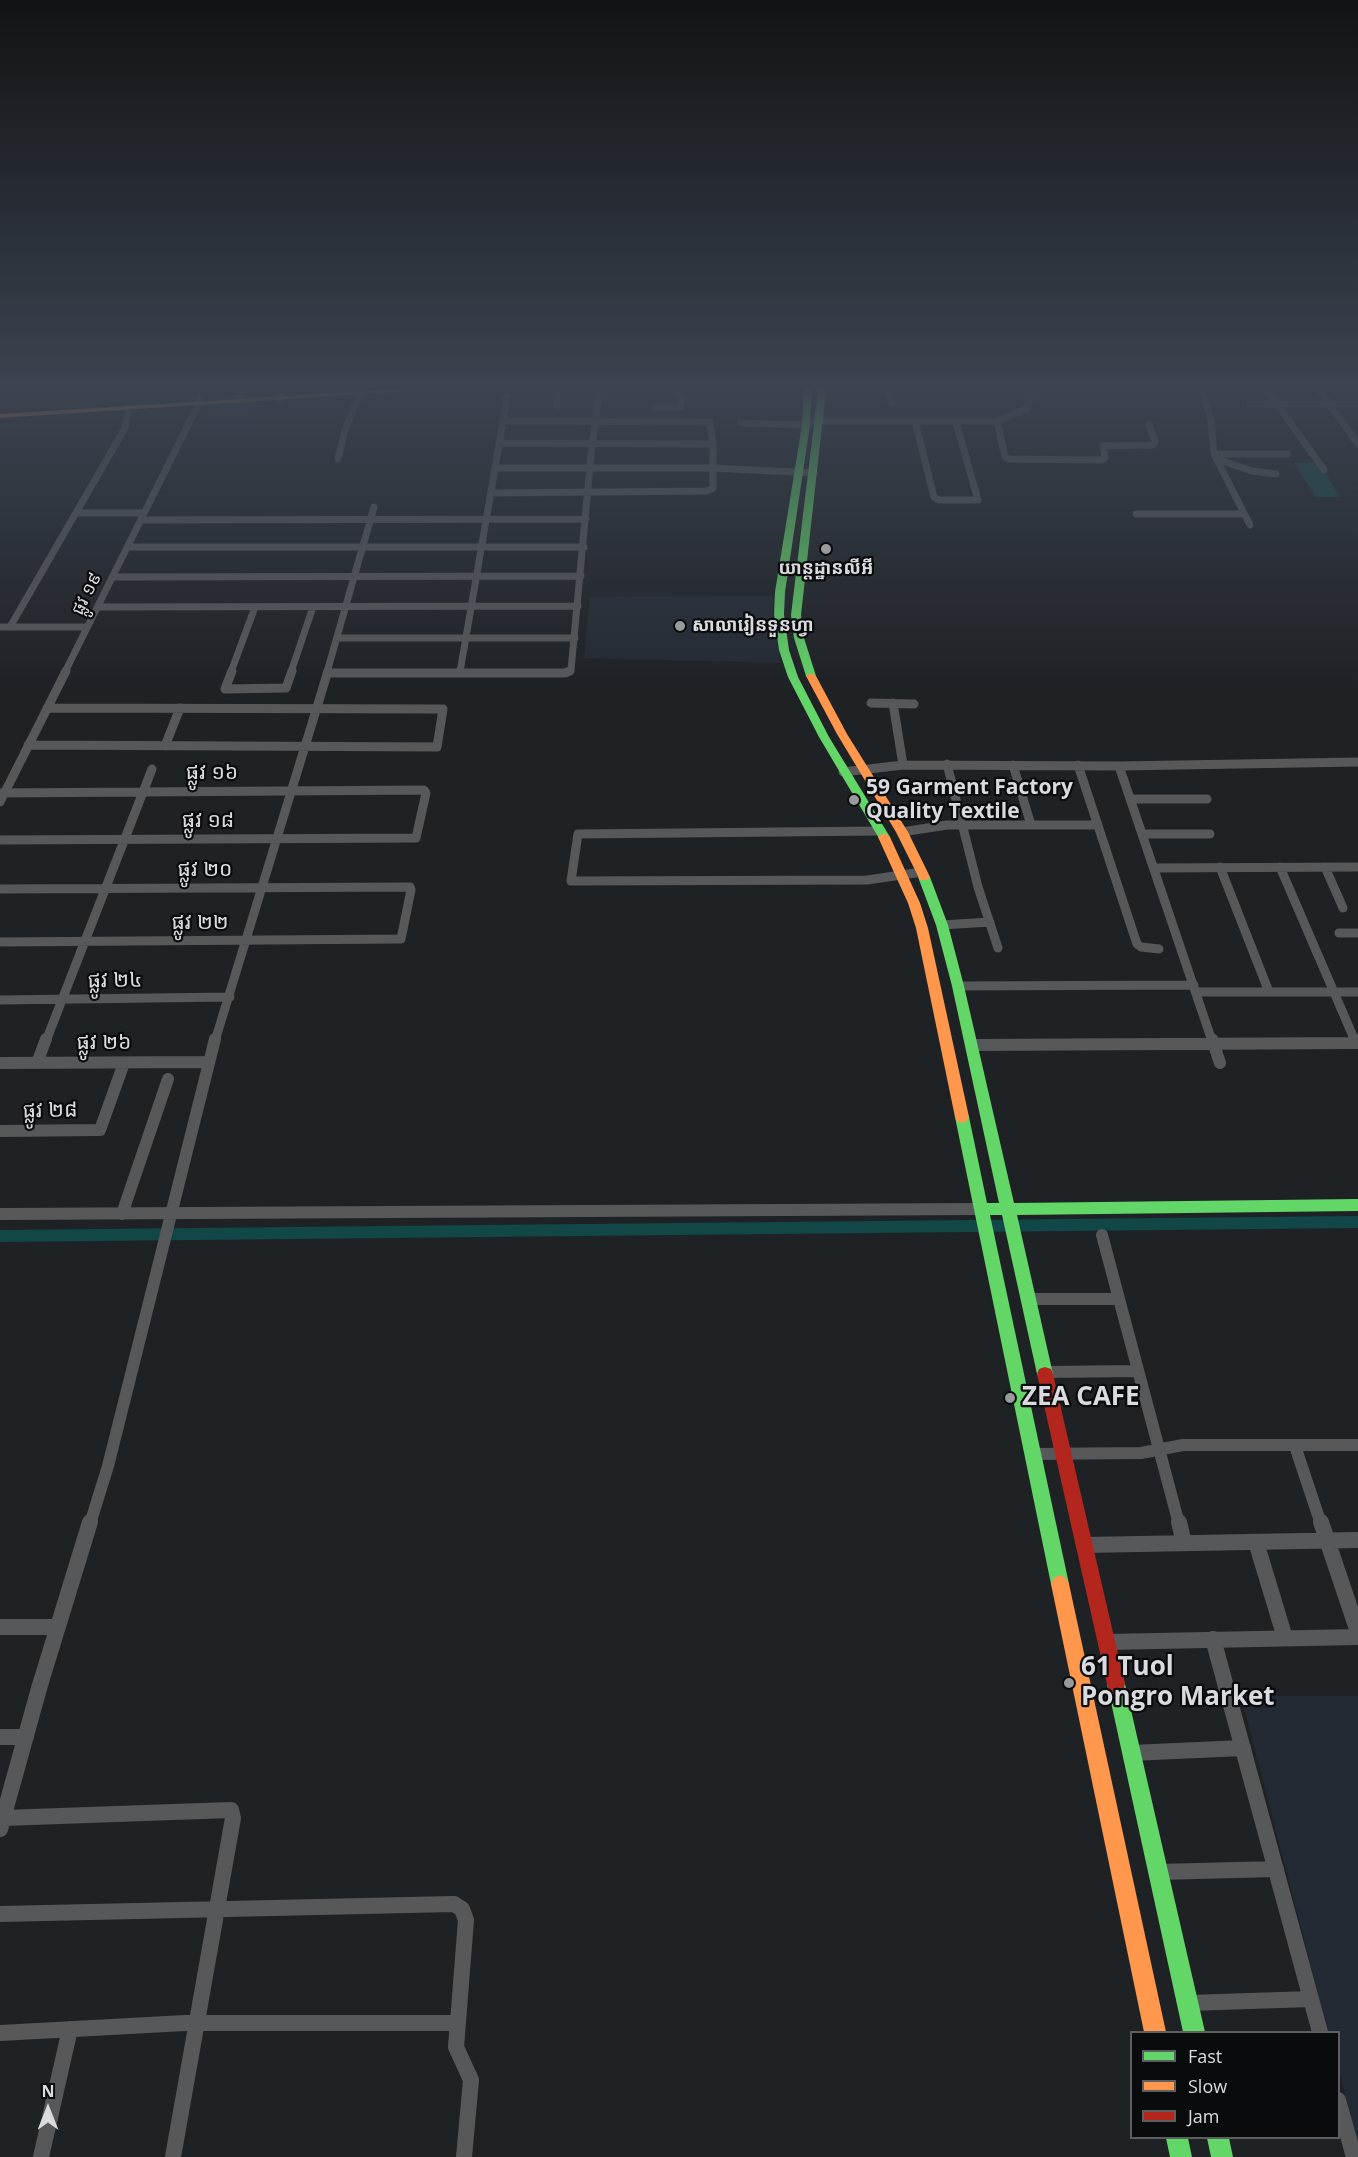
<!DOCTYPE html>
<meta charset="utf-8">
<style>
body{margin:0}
#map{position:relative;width:1358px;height:2157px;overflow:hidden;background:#1f2225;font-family:"Open Sans",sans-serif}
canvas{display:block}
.legend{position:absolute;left:1130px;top:2031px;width:210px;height:108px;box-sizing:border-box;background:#090b0d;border:2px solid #5c5e61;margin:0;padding:8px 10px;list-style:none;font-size:18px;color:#d9dbdf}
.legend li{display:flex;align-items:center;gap:12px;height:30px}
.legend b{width:30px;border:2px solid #5c5e61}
.north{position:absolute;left:18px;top:2079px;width:60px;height:60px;-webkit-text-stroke:4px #090b0d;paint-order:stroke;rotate:0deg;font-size:16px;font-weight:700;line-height:24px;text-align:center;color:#d9dbdf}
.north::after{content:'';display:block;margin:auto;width:21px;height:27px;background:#d9dbdf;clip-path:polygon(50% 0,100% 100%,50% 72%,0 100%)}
</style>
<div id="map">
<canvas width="1358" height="2157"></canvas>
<ul class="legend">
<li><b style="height:8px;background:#63d668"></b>Fast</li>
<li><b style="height:8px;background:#ff974d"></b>Slow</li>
<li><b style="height:8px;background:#b3261e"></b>Jam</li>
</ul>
<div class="north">N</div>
</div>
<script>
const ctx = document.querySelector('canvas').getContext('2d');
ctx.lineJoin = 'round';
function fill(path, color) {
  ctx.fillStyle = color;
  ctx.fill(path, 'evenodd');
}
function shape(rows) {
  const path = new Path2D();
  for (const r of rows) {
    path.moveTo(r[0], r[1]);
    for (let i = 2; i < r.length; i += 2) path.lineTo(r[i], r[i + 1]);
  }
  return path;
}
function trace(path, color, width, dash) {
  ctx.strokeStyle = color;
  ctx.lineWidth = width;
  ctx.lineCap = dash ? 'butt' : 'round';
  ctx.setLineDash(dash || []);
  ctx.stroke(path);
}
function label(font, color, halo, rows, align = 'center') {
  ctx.font = font + ' "Open Sans","Noto Sans Khmer",sans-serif';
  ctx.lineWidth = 4.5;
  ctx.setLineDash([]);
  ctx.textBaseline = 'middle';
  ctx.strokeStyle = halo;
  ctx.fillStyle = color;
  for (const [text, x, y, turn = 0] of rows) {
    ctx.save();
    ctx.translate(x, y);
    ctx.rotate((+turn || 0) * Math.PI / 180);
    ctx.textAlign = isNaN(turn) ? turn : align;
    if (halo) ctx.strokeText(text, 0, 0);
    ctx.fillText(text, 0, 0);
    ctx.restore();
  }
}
const built = shape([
 [256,400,252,417,207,419,212,402],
 [773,596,773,618,781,663,584,658,590,597],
 [1241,1696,1358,1696,1358,2146,1339,2071,1338,2032,1328,2032]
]);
const water = shape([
 [1318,462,1340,497,1316,497,1294,463]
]);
const canal = shape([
 [1358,1216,1358,1228,0,1242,0,1230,1358,1216]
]);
const streetFar3 = shape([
 [556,390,557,406],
 [887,390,892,403],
 [1029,390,1030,397,1026,409,997,421,1005,457,1008,459,1101,460,1105,458,1103,446,1152,445,1155,442,1149,424],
 [1202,390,1211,420,1214,454,1250,525],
 [1267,390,1324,470],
 [1319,390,1358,444],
 [240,397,242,390],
 [280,399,283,390],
 [1250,404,1358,404],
 [654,407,680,407,682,400,677,390],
 [915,421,997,421],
 [741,423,801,425,820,421,915,421,934,497,939,500,978,500,956,422],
 [499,443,713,444],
 [1214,454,1287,454],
 [338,459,346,427,360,394],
 [1217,459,1252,471,1276,474],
 [495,468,713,468,814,473],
 [491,493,707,491,713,488,713,444,710,422,503,421],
 [76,513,144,513],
 [1136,514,1244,514],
 [141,520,586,519],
 [127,547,584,547],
 [112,577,581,576],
 [98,607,578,606],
 [0,627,87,627],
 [10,627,125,428,129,408],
 [337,638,575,638],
 [65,672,201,399],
 [231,672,255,607],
 [291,672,313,607],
 [327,672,374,507],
 [460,672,506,404,505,397,507,396],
 [567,672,571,670,592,444,600,390]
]);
const streetFar2 = shape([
 [232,671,225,689,286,688,292,671],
 [327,673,565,673,570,671],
 [460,673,460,671],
 [871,703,914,704],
 [893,703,903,765],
 [28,745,437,747,443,709,47,708],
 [165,746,180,708],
 [947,764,978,887,998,948],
 [1013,765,1031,825],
 [1078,765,1137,944,1141,947,1159,949],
 [1119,766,1212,1041],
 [843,772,903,765,1119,766,1358,762],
 [0,793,424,790,426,793,416,838,0,840],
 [1131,799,1207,799],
 [0,802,66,671],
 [881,831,578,834,571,881,867,880,922,872],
 [902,832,947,825,1098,825],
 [1143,834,1210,834],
 [1220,867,1269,992],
 [1280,867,1355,1041],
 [1325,867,1343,908],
 [1154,868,1358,867],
 [0,889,410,887,411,890,401,939,0,942],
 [942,925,990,922],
 [1339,933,1358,933],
 [958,986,1194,985],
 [1196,992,1358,992],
 [0,1000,230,997],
 [46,1041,152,769],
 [215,1041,328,671]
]);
const streetFar1 = shape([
 [1212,1039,1220,1063],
 [1354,1039,1356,1043],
 [971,1045,1358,1043],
 [0,1063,208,1062],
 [37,1063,46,1039],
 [0,1131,100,1130,124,1063],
 [0,1214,980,1209],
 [122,1214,168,1079],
 [1102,1235,1179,1524],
 [1029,1299,1119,1299],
 [1045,1372,1138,1371],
 [1295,1446,1321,1524],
 [1033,1454,1141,1453,1183,1445,1358,1445],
 [90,1524,108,1466,215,1039]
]);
const street = shape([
 [1179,1522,1184,1543],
 [1321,1522,1358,1632],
 [1256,1542,1285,1638],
 [1084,1545,1358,1540],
 [0,1627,58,1627],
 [1213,1639,1320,2032],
 [1106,1642,1358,1637],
 [0,1737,26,1737],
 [1131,1753,1243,1748],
 [3,1818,231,1810,233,1818,173,2157],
 [0,1829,40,1685,90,1522],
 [1158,1872,1276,1869],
 [0,1914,454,1904,462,1909,466,1920,456,2047,471,2080,464,2157],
 [1189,2003,1311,1999],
 [0,2033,185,2023,457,2023],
 [1338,2100,1354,2157],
 [41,2157,70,2029]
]);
const fast = shape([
 [804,390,812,390,810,425,785,592,784,614,789,650,798,677,829,737,890,837,884,841,880,840,819,737,788,677,779,650,774,614,775,592,802,425,804,390],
 [818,390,826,390,801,615,804,638,816,676,811,679,806,676,794,638,791,615,818,390],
 [924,873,930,877,948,925,964,986,1014,1203,1358,1199,1358,1211,1017,1215,1053,1374,1051,1379,1045,1381,1039,1379,1037,1374,1002,1215,990,1215,1069,1584,1066,1590,1060,1593,1054,1590,1051,1584,955,1117,957,1113,962,1111,967,1113,969,1117,987,1203,999,1203,952,986,936,925,918,877,924,873],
 [1116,1675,1123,1677,1125,1684,1205,2032,1183,2032,1107,1684,1109,1677,1116,1675],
 [1166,2138,1188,2138,1192,2157,1170,2157,1166,2138],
 [1207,2138,1229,2138,1233,2157,1211,2157,1207,2138]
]);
const slow = shape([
 [379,390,427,390,0,418,0,414,379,390],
 [811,673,816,676,847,734,908,832,930,877,928,880,920,880,896,832,837,734,806,676,811,673],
 [884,833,890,837,920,903,928,928,969,1117,967,1121,962,1123,957,1121,955,1117,916,928,908,903,878,837,884,833],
 [1060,1575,1066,1578,1069,1584,1166,2032,1144,2032,1051,1584,1054,1578,1060,1575]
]);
const jam = shape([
 [1045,1367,1051,1369,1053,1374,1125,1684,1123,1691,1116,1693,1109,1691,1107,1684,1037,1374,1039,1369,1045,1367]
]);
const markers = [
 [826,549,6,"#989a9e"],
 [680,626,6,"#989a9e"],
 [854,800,6,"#989a9e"],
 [1010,1398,6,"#989a9e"],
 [1069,1683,6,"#989a9e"]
];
const farPoinames = [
 ["យាន្ដដ្ឋានលីអី",826,569],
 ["សាលារៀនទួនហ្វា",692,626,"left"]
];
const farStreetnames = [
 ["ផ្លូវ ១៩",87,594,-63]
];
const streetNames = [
 ["ផ្លូវ ១៦",212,773],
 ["ផ្លូវ ១៨",208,821],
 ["ផ្លូវ ២០",205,870],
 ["ផ្លូវ ២២",200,923],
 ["ផ្លូវ ២៤",115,981,-1],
 ["ផ្លូវ ២៦",104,1043],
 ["ផ្លូវ ២៨",50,1111,-1]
];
const poiNames = [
 ["59 Garment Factory",866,788],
 ["Quality Textile",866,812]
];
const nearPoinames = [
 ["ZEA CAFE",1022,1398],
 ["61 Tuol",1081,1668],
 ["Pongro Market",1081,1698]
];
fill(built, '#232a33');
fill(water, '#114746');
fill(canal, '#114746');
trace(streetFar3, '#57585a', 7);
trace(streetFar2, '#57585a', 9);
trace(streetFar1, '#57585a', 12);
trace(street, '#57585a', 16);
fill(fast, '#63d668');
fill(slow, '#ff974d');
fill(jam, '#b3261e');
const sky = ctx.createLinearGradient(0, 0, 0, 692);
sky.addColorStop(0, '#111314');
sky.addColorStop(0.56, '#3c4451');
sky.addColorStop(1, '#3c445100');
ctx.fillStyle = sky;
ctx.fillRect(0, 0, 1358, 692);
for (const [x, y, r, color] of markers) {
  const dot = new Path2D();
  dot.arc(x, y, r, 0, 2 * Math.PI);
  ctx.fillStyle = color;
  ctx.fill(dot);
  trace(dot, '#090b0d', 2);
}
label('bold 18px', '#d9dbdf', '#090b0d', farPoinames);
label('18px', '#d9dbdf', '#090b0d', farStreetnames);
label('21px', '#d9dbdf', '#090b0d', streetNames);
label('bold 21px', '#d9dbdf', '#090b0d', poiNames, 'left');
label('bold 26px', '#d9dbdf', '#090b0d', nearPoinames, 'left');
</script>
